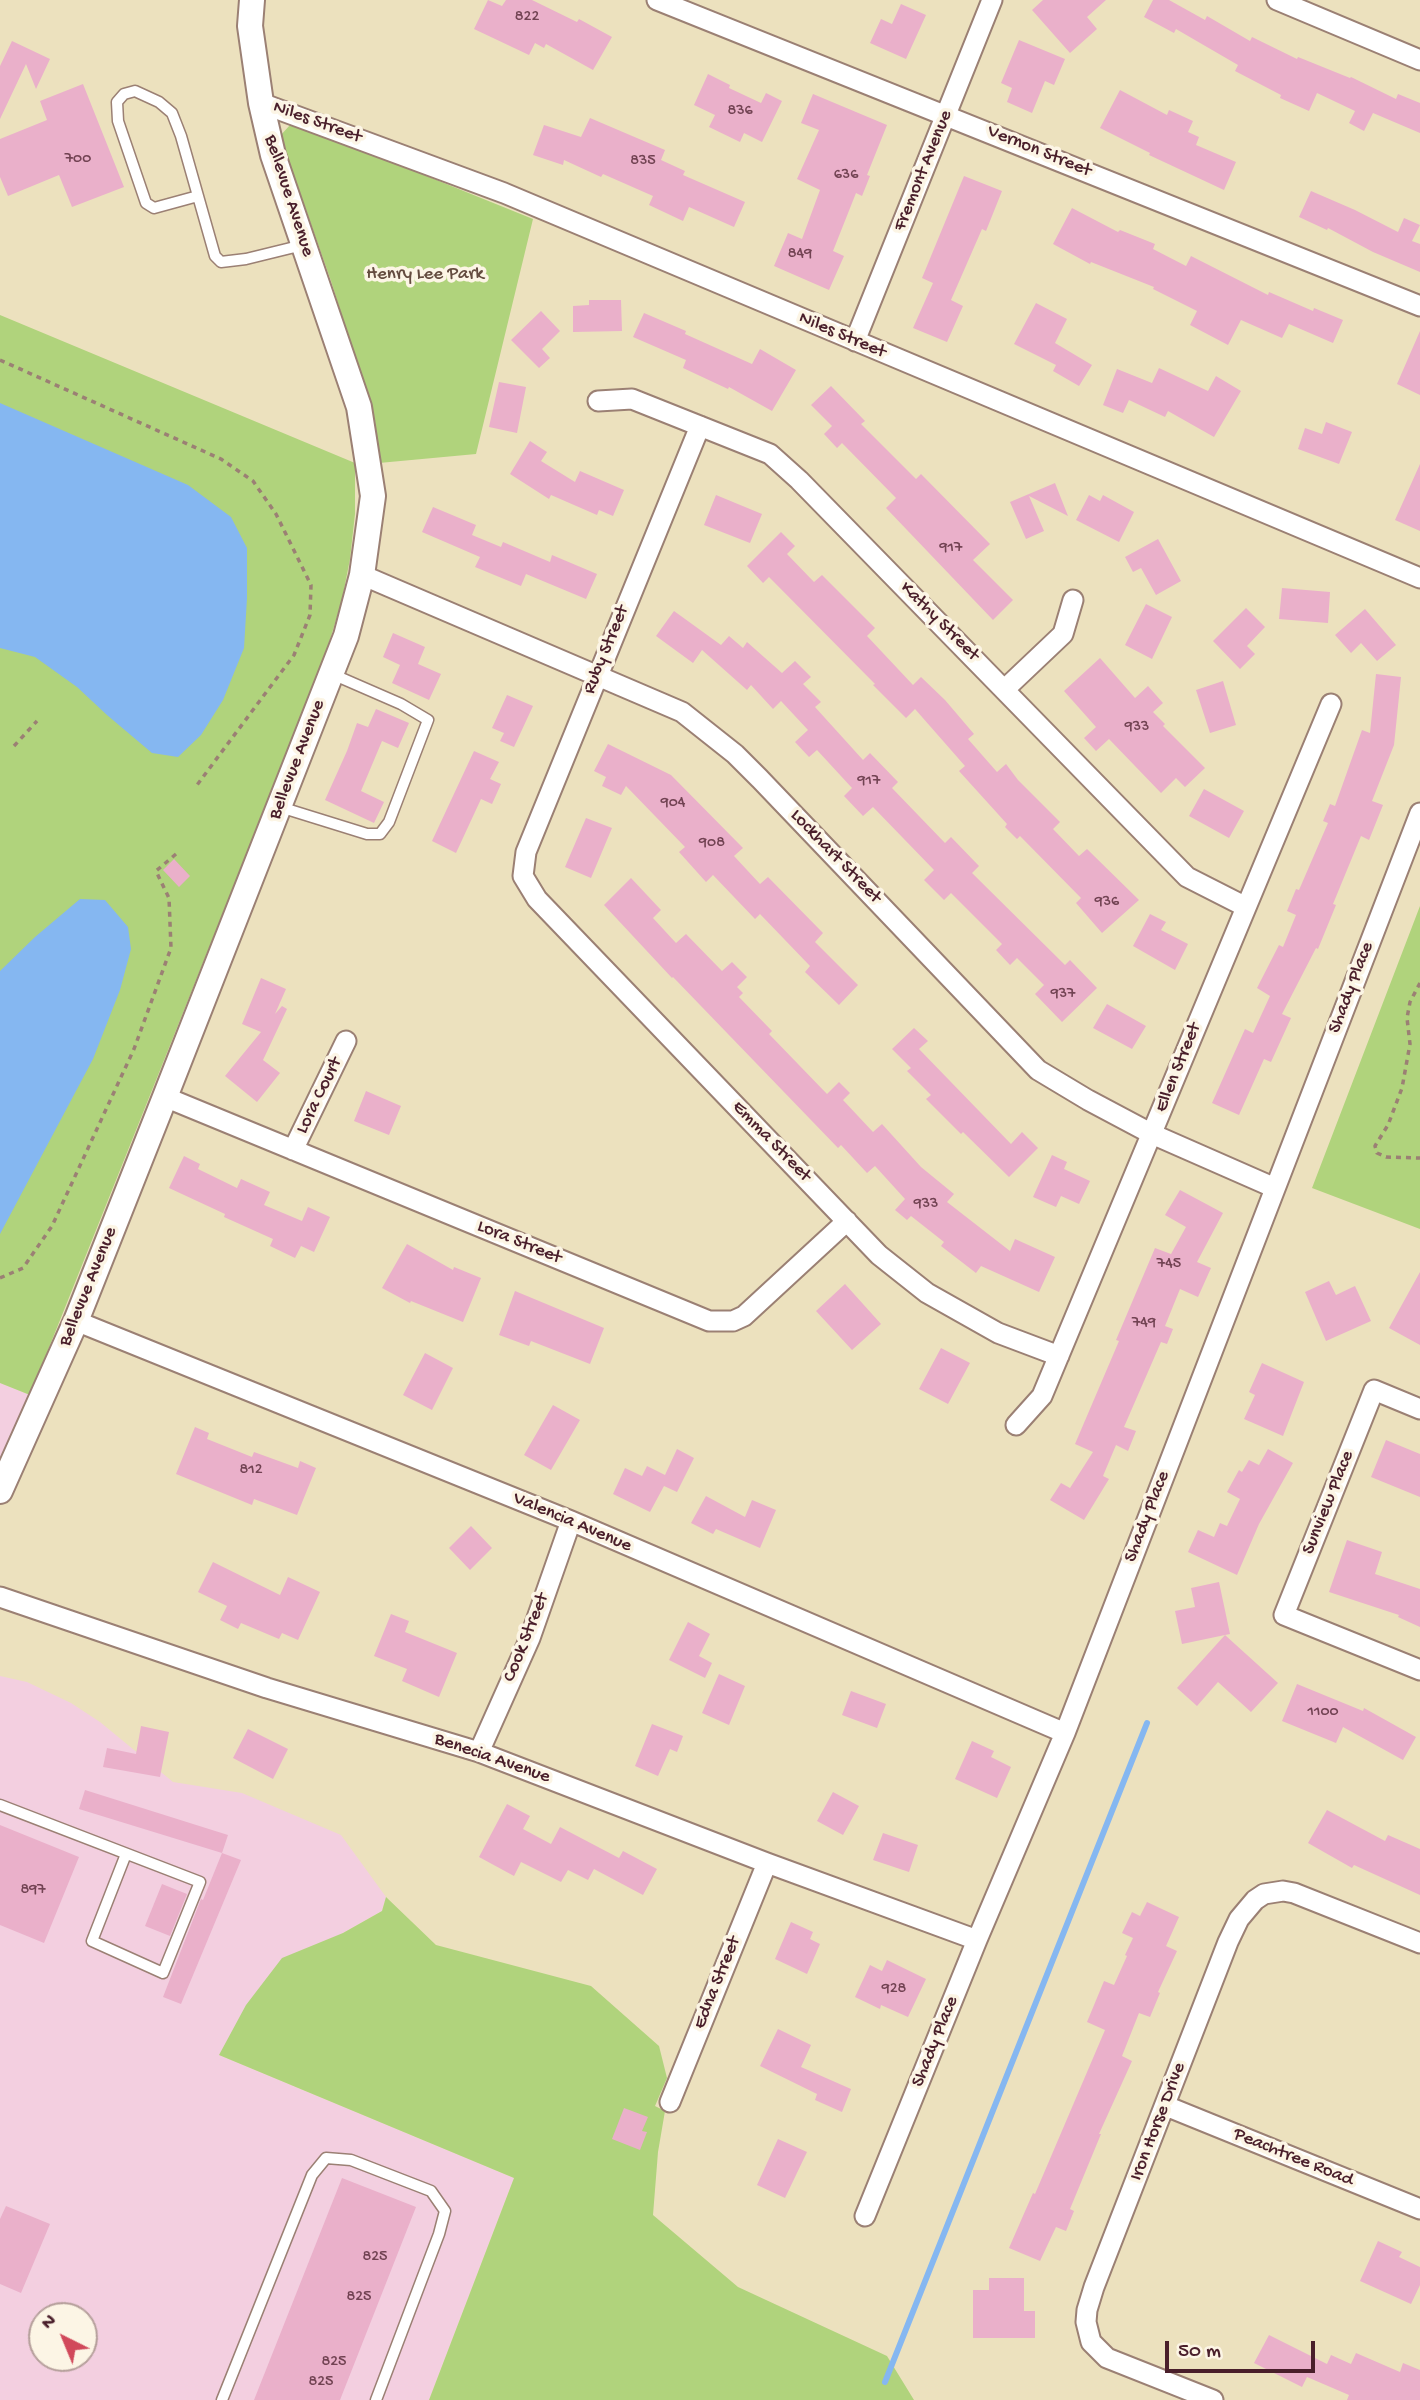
<!DOCTYPE html>
<style>
body{margin:0}
#map{position:relative;width:1420px;height:2400px;overflow:hidden;background:#ece1be;font-family:"Gochi Hand",sans-serif}
canvas{display:block}
.north{position:absolute;left:28px;top:2302px;width:70px;height:70px;box-sizing:border-box;background:#fcf5e5;border:2px solid #b59f9b;border-radius:50%;rotate:317deg;font-size:19px;font-weight:700;line-height:28px;text-align:center;color:#4a1f2b}
.north::after{content:'';display:block;margin:auto;width:24px;height:32px;background:#d1495b;clip-path:polygon(50% 0,100% 100%,50% 72%,0 100%)}
.scale{position:absolute;left:1165px;top:2341px;width:150px;height:32px;box-sizing:border-box;border:4px solid #4a1f2b;border-top:0;padding-left:9px;font-size:21px;line-height:24px;white-space:nowrap;color:#4a1f2b;-webkit-text-stroke:5px #fcf5e5;paint-order:stroke}
</style>
<div id="map">
<canvas width="1420" height="2400"></canvas>
<div class="north">N</div>
<div class="scale">50 m</div>
</div>
<script>
const ctx = document.querySelector('canvas').getContext('2d');
ctx.lineJoin = 'round';
function fill(path, color) {
  ctx.fillStyle = color;
  ctx.fill(path, 'evenodd');
}
function shape(rows) {
  const path = new Path2D();
  for (const r of rows) {
    path.moveTo(r[0], r[1]);
    for (let i = 2; i < r.length; i += 2) path.lineTo(r[i], r[i + 1]);
  }
  return path;
}
function trace(path, color, width, dash) {
  ctx.strokeStyle = color;
  ctx.lineWidth = width;
  ctx.lineCap = dash ? 'butt' : 'round';
  ctx.setLineDash(dash || []);
  ctx.stroke(path);
}
function label(font, color, halo, rows, align = 'center') {
  ctx.font = font + ' "Gochi Hand",sans-serif';
  ctx.lineWidth = 7;
  ctx.setLineDash([]);
  ctx.textBaseline = 'middle';
  ctx.strokeStyle = halo;
  ctx.fillStyle = color;
  for (const [text, x, y, turn = 0] of rows) {
    ctx.save();
    ctx.translate(x, y);
    ctx.rotate((+turn || 0) * Math.PI / 180);
    ctx.textAlign = isNaN(turn) ? turn : align;
    if (halo) ctx.strokeText(text, 0, 0);
    ctx.fillText(text, 0, 0);
    ctx.restore();
  }
}
const built = shape([
 [0,1383,30,1395,0,1461],
 [0,1676,27,1682,71,1703,100,1722,173,1782,242,1793,341,1835,386,1897,382,1911,343,1933,219,2055,514,2178,429,2400,0,2400],
 [42,2316,84,2316,84,2358,42,2358]
]);
const green = shape([
 [290,125,305,125,330,137,533,219,476,454,379,463,375,421,331,281,280,136],
 [0,315,355,463,355,514,350,559,342,600,323,663,30,1395,0,1383],
 [1420,906,1420,1229,1312,1188],
 [386,1897,436,1945,591,1986,659,2046,667,2078,655,2106,665,2111,658,2152,653,2215,738,2287,887,2356,914,2400,429,2400,514,2178,219,2055,246,2005,282,1958,343,1933,382,1911]
]);
const water = shape([
 [0,403,188,485,231,517,247,548,247,598,244,648,223,700,201,735,178,757,152,753,107,715,77,687,35,657,0,648],
 [80,899,105,900,128,927,131,949,120,990,93,1059,0,1234,0,971,35,937]
]);
const stream = shape([
 [885,2382,1147,1723]
]);
const building = shape([
 [488,0,502,6,506,0,532,0,577,22,579,19,612,37,593,70,546,44,544,48,535,43,529,55,474,29],
 [1043,0,1106,0,1087,17,1097,29,1070,53,1032,10],
 [1153,0,1169,0,1205,20,1207,16,1250,41,1252,37,1297,59,1298,57,1350,78,1351,77,1396,99,1398,94,1420,103,1420,133,1373,113,1364,131,1349,123,1355,111,1317,93,1309,111,1280,98,1281,95,1235,71,1238,65,1176,29,1174,33,1144,17],
 [901,4,926,15,906,59,870,43,881,19,892,24],
 [1019,40,1065,59,1054,85,1045,81,1032,113,1007,102,1012,88,1001,83],
 [12,41,50,59,36,89,26,64,0,119,0,66],
 [708,74,730,85,729,88,761,103,766,93,782,101,762,142,744,133,740,142,709,127,715,115,694,105],
 [83,84,124,187,72,207,59,175,8,196,0,177,0,139,47,120,40,101],
 [1120,90,1167,115,1169,110,1193,121,1188,132,1199,137,1196,145,1236,162,1224,190,1149,155,1150,153,1100,128],
 [813,94,887,125,867,175,870,176,862,196,856,193,833,251,844,256,829,290,774,266,788,233,802,239,820,190,797,179,819,130,801,123],
 [590,118,665,150,661,160,685,171,683,175,745,202,734,227,689,207,683,221,649,205,653,196,603,174,601,177,564,160,563,165,533,155,544,125,581,137],
 [964,176,1002,191,986,231,982,229,951,300,963,306,947,342,913,328,933,283,922,278],
 [1311,191,1355,210,1398,232,1404,218,1420,225,1412,241,1420,244,1420,272,1373,252,1328,228,1327,230,1299,217],
 [1072,208,1118,232,1120,230,1155,244,1153,249,1186,266,1191,256,1268,295,1269,292,1313,311,1314,308,1343,320,1333,343,1289,324,1282,338,1241,320,1228,345,1190,325,1197,311,1153,289,1154,287,1091,262,1090,264,1053,244],
 [589,300,621,300,622,331,573,332,573,306,589,305],
 [1036,303,1067,319,1055,343,1092,365,1079,386,1053,371,1056,365,1014,344],
 [541,311,560,331,542,349,550,358,539,368,511,340],
 [644,313,686,331,685,334,752,364,760,349,796,370,772,411,729,387,728,389,683,368,686,360,633,337],
 [1420,331,1420,395,1397,384],
 [1159,368,1208,391,1216,376,1241,391,1214,437,1168,411,1165,417,1129,400,1123,413,1103,405,1117,369,1152,383],
 [499,382,526,387,517,433,489,427],
 [831,386,865,421,861,424,916,479,921,474,990,544,973,560,1013,600,993,620,886,508,896,498,842,443,837,448,824,434,832,426,811,405],
 [1326,422,1352,432,1339,464,1298,449,1305,428,1322,434],
 [530,441,547,452,541,461,575,482,580,471,624,490,613,516,599,510,597,515,551,495,549,499,510,474],
 [1420,464,1420,531,1395,520],
 [1055,483,1068,516,1029,496,1044,531,1026,539,1010,502],
 [716,495,762,514,750,543,704,525],
 [1089,495,1100,501,1103,495,1134,512,1119,542,1076,520],
 [433,507,476,525,472,535,501,547,503,542,550,562,552,555,597,574,586,599,526,574,521,586,475,567,480,557,422,532],
 [781,532,795,546,787,554,814,582,822,575,875,628,867,636,913,685,921,677,945,700,974,734,968,739,997,772,1006,764,1018,780,1060,822,1053,829,1079,856,1087,849,1139,900,1102,933,1076,903,1081,898,1020,836,1017,839,1005,827,1007,824,959,771,965,766,915,709,906,718,873,685,875,684,769,577,763,583,747,566],
 [1158,539,1181,581,1156,595,1141,568,1133,572,1125,557],
 [1282,588,1330,592,1328,623,1279,619],
 [1146,604,1172,617,1152,659,1125,645],
 [1246,608,1265,627,1247,646,1255,654,1240,669,1213,641],
 [1365,609,1396,645,1377,661,1361,643,1351,653,1335,635],
 [674,611,721,645,729,636,743,648,747,642,782,673,795,661,811,677,803,684,821,702,815,707,863,760,870,753,898,782,892,788,945,843,951,837,979,866,972,873,1065,965,1070,960,1097,988,1062,1022,1035,994,1044,985,1017,958,1010,965,996,950,1002,944,951,893,944,900,924,880,934,870,873,807,863,816,844,796,852,788,817,750,809,757,795,742,808,730,781,701,773,709,751,685,747,690,702,650,693,663,656,636],
 [393,633,425,647,418,664,441,674,429,700,392,683,400,665,383,657],
 [1100,658,1135,698,1148,686,1163,703,1153,712,1165,724,1163,726,1205,768,1185,787,1176,778,1161,793,1109,739,1096,751,1084,738,1096,727,1064,691],
 [1376,674,1401,677,1394,745,1372,801,1383,805,1369,840,1361,836,1333,904,1336,905,1318,949,1316,948,1282,1014,1291,1018,1271,1062,1264,1059,1239,1115,1212,1103,1245,1029,1253,1033,1270,996,1257,988,1279,945,1283,947,1296,915,1287,911,1296,889,1299,890,1328,823,1323,821,1330,804,1335,806,1362,730,1370,733],
 [1223,681,1236,725,1210,733,1196,690],
 [507,695,533,706,514,747,500,741,504,733,492,728],
 [376,709,409,723,398,748,382,741,361,791,384,802,374,823,325,800,347,751,357,723,368,727],
 [608,744,671,775,743,848,734,856,760,884,768,877,823,933,815,942,858,985,839,1005,805,972,810,966,760,914,755,919,713,875,706,882,679,852,685,847,626,786,621,795,602,786,606,777,594,771],
 [474,751,499,762,490,779,501,784,492,804,481,799,456,853,432,841],
 [1204,789,1244,811,1229,838,1189,816],
 [586,818,612,828,591,878,565,867],
 [174,859,190,876,179,887,163,870],
 [631,878,661,910,653,918,676,943,686,934,722,971,732,962,747,977,737,987,743,993,739,997,772,1031,769,1034,827,1094,839,1082,850,1093,843,1100,873,1132,882,1124,921,1167,954,1194,947,1202,1010,1251,1015,1239,1055,1257,1039,1292,981,1266,976,1273,941,1246,944,1242,911,1216,907,1220,895,1210,905,1199,875,1166,867,1173,841,1145,838,1148,673,977,672,978,604,905],
 [1150,914,1166,922,1161,930,1188,944,1175,970,1133,946],
 [261,978,286,989,275,1014,282,1006,287,1009,263,1060,280,1073,257,1102,225,1076,261,1032,242,1024],
 [1107,1004,1146,1026,1132,1049,1093,1028],
 [914,1028,928,1041,919,1049,1011,1144,1022,1132,1038,1148,1009,1177,963,1132,961,1134,926,1099,931,1095,907,1071,911,1068,892,1049],
 [366,1091,401,1106,389,1135,354,1121],
 [1052,1155,1067,1162,1064,1169,1090,1181,1079,1204,1061,1196,1056,1207,1033,1197],
 [184,1156,200,1164,198,1169,237,1188,241,1179,270,1192,264,1205,302,1221,308,1207,330,1217,314,1252,301,1246,295,1258,270,1246,273,1239,224,1217,225,1214,169,1188],
 [1180,1190,1223,1213,1197,1262,1211,1268,1198,1297,1180,1289,1165,1326,1173,1329,1167,1344,1161,1342,1124,1427,1136,1431,1128,1451,1116,1445,1103,1476,1109,1479,1084,1520,1050,1500,1061,1483,1070,1488,1093,1452,1075,1444,1119,1341,1116,1340,1155,1248,1171,1254,1186,1227,1165,1215],
 [407,1244,453,1270,454,1267,481,1278,463,1322,411,1301,410,1303,382,1288],
 [1420,1272,1420,1345,1389,1328],
 [1329,1281,1336,1295,1355,1286,1371,1321,1326,1341,1305,1292],
 [845,1284,881,1324,852,1350,816,1311],
 [515,1291,604,1328,590,1364,531,1341,529,1346,499,1335],
 [941,1348,970,1363,948,1404,919,1389],
 [425,1353,453,1368,432,1410,403,1395],
 [1262,1363,1304,1382,1283,1436,1244,1419,1255,1395,1249,1392],
 [553,1405,580,1420,551,1470,524,1455],
 [195,1427,209,1433,207,1439,252,1457,254,1452,298,1468,300,1461,316,1468,297,1515,254,1499,252,1505,176,1474],
 [1386,1440,1420,1454,1420,1497,1371,1477],
 [677,1449,694,1458,677,1492,664,1486,650,1512,613,1494,625,1468,642,1476,647,1466,665,1475],
 [1268,1449,1293,1463,1259,1524,1237,1575,1188,1552,1198,1530,1214,1537,1220,1523,1227,1526,1240,1499,1227,1492,1239,1470,1242,1472,1249,1460,1259,1465],
 [706,1496,745,1517,752,1500,776,1510,760,1548,716,1529,713,1534,691,1523],
 [471,1526,492,1548,470,1570,449,1548],
 [1347,1540,1382,1552,1375,1574,1420,1589,1420,1627,1398,1617,1399,1615,1329,1592],
 [213,1562,280,1595,288,1577,320,1592,298,1640,282,1633,279,1639,241,1623,238,1629,220,1620,227,1606,198,1592],
 [1219,1582,1230,1634,1225,1635,1278,1683,1251,1712,1218,1682,1197,1706,1177,1688,1225,1635,1182,1644,1175,1611,1195,1607,1191,1588],
 [391,1614,409,1621,405,1632,457,1653,439,1697,402,1681,407,1669,374,1656],
 [688,1622,710,1634,699,1656,712,1663,705,1678,669,1660],
 [719,1674,745,1686,729,1725,702,1713],
 [1297,1684,1363,1711,1364,1708,1416,1737,1403,1760,1343,1727,1336,1743,1282,1721],
 [851,1691,886,1704,877,1728,842,1715],
 [652,1724,683,1736,677,1752,670,1749,658,1776,635,1766],
 [141,1726,169,1732,160,1777,103,1767,107,1748,136,1754],
 [248,1729,288,1749,273,1779,233,1758],
 [972,1741,994,1751,991,1757,1011,1767,997,1798,955,1779],
 [85,1790,228,1835,222,1853,79,1809],
 [833,1792,859,1806,843,1835,817,1821],
 [507,1804,530,1816,523,1829,551,1844,560,1827,619,1858,623,1851,657,1869,643,1895,594,1869,588,1880,568,1870,561,1882,521,1862,514,1876,479,1857],
 [1327,1810,1385,1841,1388,1835,1420,1849,1420,1895,1354,1865,1352,1868,1308,1843],
 [0,1825,79,1857,44,1943,0,1925],
 [883,1833,918,1845,909,1872,873,1860],
 [222,1853,241,1860,181,2004,163,1997,201,1899,203,1900],
 [162,1884,187,1894,170,1936,145,1926],
 [1147,1902,1179,1917,1166,1946,1177,1951,1158,1992,1160,1993,1150,2017,1139,2013,1122,2056,1132,2061,1099,2134,1101,2134,1070,2209,1074,2211,1066,2231,1056,2227,1040,2261,1009,2248,1033,2193,1035,2194,1105,2030,1087,2022,1104,1981,1114,1985,1127,1956,1125,1955,1133,1938,1122,1933,1132,1912,1140,1916],
 [791,1922,813,1932,810,1939,820,1944,807,1974,775,1959],
 [887,1960,926,1979,908,2017,881,2005,880,2009,855,1997,870,1965,882,1971],
 [778,2029,811,2045,801,2067,851,2089,842,2112,815,2100,817,2094,760,2066],
 [624,2108,648,2117,642,2131,647,2132,640,2150,612,2139],
 [778,2139,807,2152,785,2198,757,2185],
 [342,2178,416,2207,340,2400,254,2400],
 [6,2206,50,2224,21,2293,0,2284,0,2219],
 [1378,2241,1402,2252,1399,2257,1420,2267,1420,2285,1411,2304,1360,2281],
 [989,2278,1024,2278,1024,2311,1035,2311,1035,2338,973,2338,973,2290,989,2290],
 [1269,2335,1327,2364,1331,2355,1351,2364,1356,2353,1400,2372,1403,2363,1420,2370,1420,2400,1347,2400,1349,2395,1307,2377,1302,2387,1254,2363]
]);
const path = shape([
 [0,360,221,459,253,481,276,514,311,585,310,615,294,655,197,785],
 [14,746,37,721],
 [1420,983,1410,1002,1407,1018,1410,1044,1402,1088,1388,1125,1375,1146,1377,1153,1386,1157,1420,1158],
 [0,1278,23,1268,52,1226,134,1049,171,948,169,898,156,871,176,854]
]);
const service = shape([
 [198,196,154,208,146,203,118,121,117,102,124,94,135,91,159,102,172,113,181,136,215,256,221,262,246,259,303,245],
 [280,807,367,834,380,834,389,822,428,720,401,704,332,674],
 [0,1805,200,1882,163,1973,92,1941,126,1854],
 [222,2400,312,2175,326,2158,351,2160,431,2191,445,2211,439,2234,376,2400]
]);
const minor = shape([
 [657,0,1420,306],
 [1277,0,1420,60],
 [261,103,504,193,1420,578],
 [855,341,992,0],
 [598,401,632,399,770,454,799,480,1187,877,1246,907],
 [700,426,526,852,523,876,537,899,879,1255,927,1293,998,1333,1059,1356],
 [362,575,682,712,735,754,760,779,1038,1070,1088,1100,1152,1134,1275,1188],
 [1005,689,1063,634,1073,600],
 [165,1097,709,1321,733,1321,744,1316,847,1221],
 [293,1150,346,1041],
 [76,1321,571,1521,1065,1733],
 [1420,1409,1374,1390,1284,1615,1420,1670],
 [1016,1425,1042,1396,1331,704],
 [0,1597,267,1688,479,1752,767,1863,977,1940],
 [479,1752,530,1638,571,1521],
 [670,2102,767,1863],
 [1166,2106,1420,2209],
 [865,2216,977,1940,1065,1733,1420,813],
 [1213,2400,1107,2358,1091,2342,1086,2322,1087,2310,1094,2287,1228,1942,1239,1919,1255,1900,1264,1894,1283,1891,1294,1893,1420,1943]
]);
const tertiary = shape([
 [0,1491,76,1321,165,1097,346,636,362,575,373,496,359,407,273,155,261,103,250,26,252,0]
]);
const numberNames = [
 ["822",527,18],
 ["836",740,112],
 ["700",78,160],
 ["835",643,162],
 ["636",846,176],
 ["849",800,255],
 ["917",951,549],
 ["933",1137,728],
 ["917",869,782],
 ["904",673,804],
 ["908",712,844],
 ["936",1107,903],
 ["937",1063,995],
 ["933",926,1205],
 ["745",1169,1265],
 ["749",1144,1324],
 ["812",251,1471],
 ["1100",1323,1713],
 ["897",33,1891],
 ["928",894,1990],
 ["825",375,2258],
 ["825",359,2298],
 ["825",334,2363],
 ["825",321,2383]
];
const streetNames = [
 ["Niles Street",317,123,20],
 ["Vernon Street",1039,152,22],
 ["Fremont Avenue",924,171,-68],
 ["Bellevue Avenue",288,196,72],
 ["Niles Street",842,336,23],
 ["Kathy Street",939,622,45],
 ["Ruby Street",607,650,-68],
 ["Bellevue Avenue",298,760,-69],
 ["Lockhart Street",835,857,46],
 ["Shady Place",1352,988,-69],
 ["Ellen Street",1179,1068,-68],
 ["Lora Court",320,1096,-64],
 ["Emma Street",771,1142,46],
 ["Lora Street",519,1243,22],
 ["Bellevue Avenue",89,1287,-68],
 ["Sunview Place",1329,1503,-68],
 ["Shady Place",1148,1517,-69],
 ["Valencia Avenue",572,1523,23],
 ["Cook Street",527,1638,-68],
 ["Benecia Avenue",492,1759,19],
 ["Edna Street",718,1983,-68],
 ["Shady Place",936,2042,-68],
 ["Iron Horse Drive",1159,2122,-69],
 ["Peachtree Road",1293,2158,22]
];
const parkNames = [
 ["Henry Lee Park",425,275]
];
fill(built, '#f3cfe0');
fill(green, '#b0d37c');
fill(water, '#85b7f1');
trace(stream, '#85b7f1', 6);
fill(building, '#eab0ca');
trace(service, '#9b8074', 13);
trace(minor, '#9b8074', 23);
trace(tertiary, '#9b8074', 28);
trace(path, '#9b8074', 3.5, [5, 5]);
trace(service, '#fff', 10);
trace(minor, '#fff', 19);
trace(tertiary, '#fff', 24);
label('16px', '#724353', null, numberNames);
label('19px', '#4a1f2b', '#fcf5e5', streetNames);
label('19px', '#644c3f', '#fcf5e5', parkNames);
</script>
